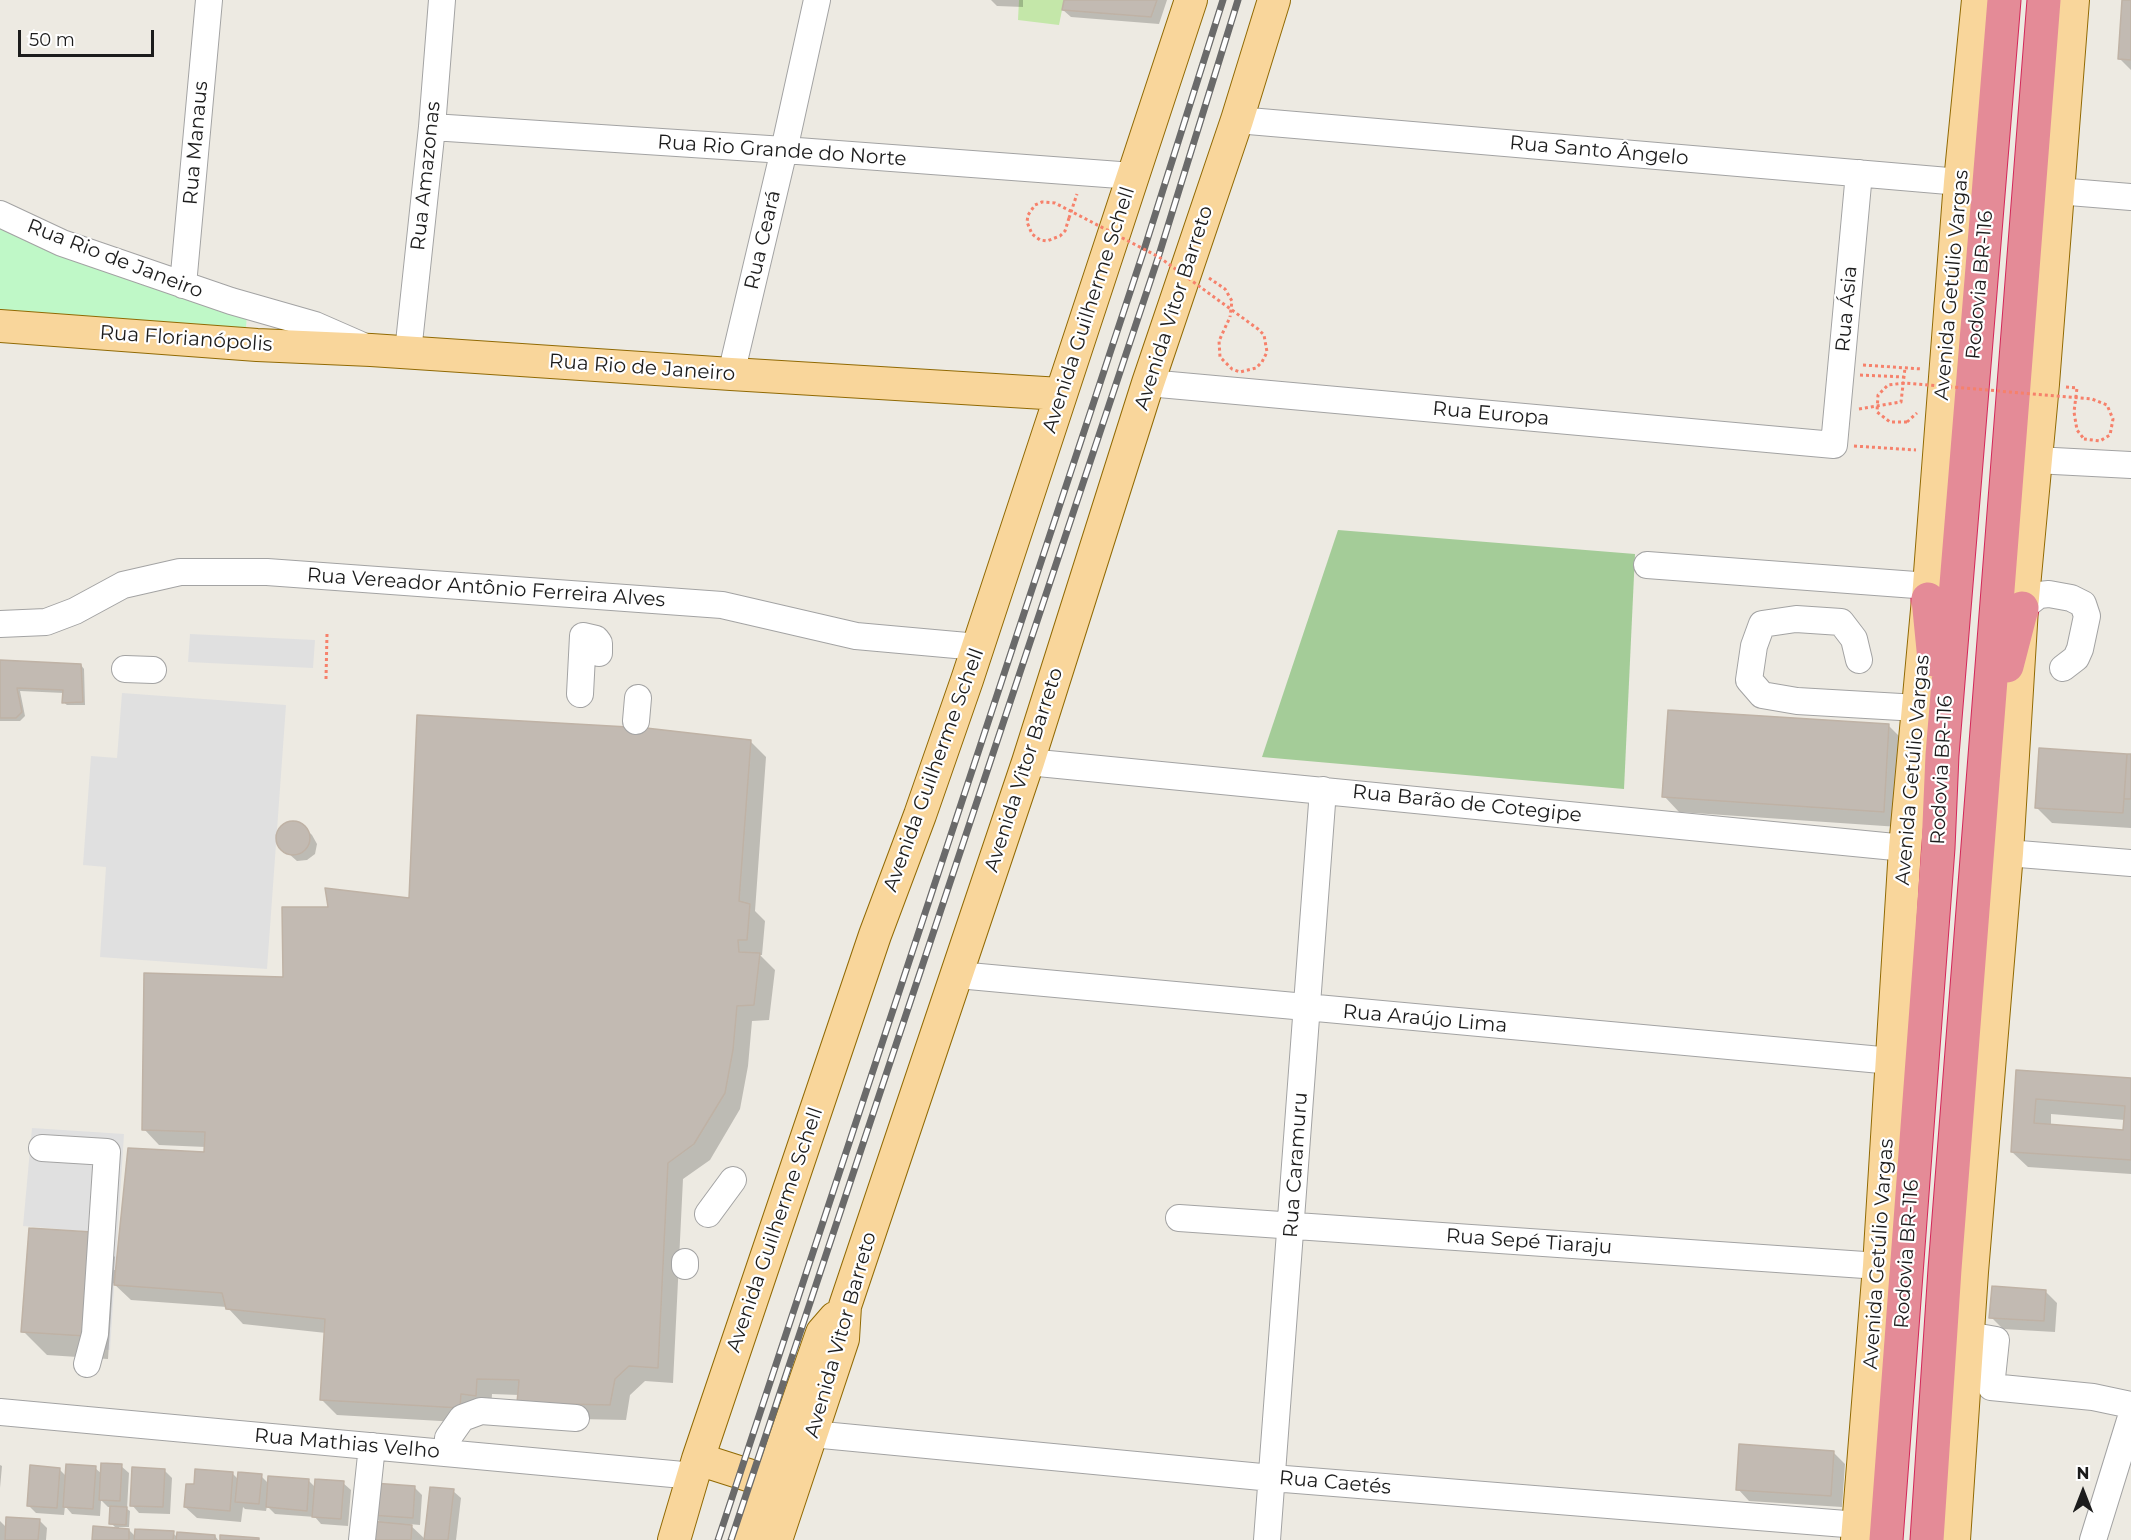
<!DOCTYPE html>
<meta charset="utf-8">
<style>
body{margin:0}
#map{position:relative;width:2131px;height:1540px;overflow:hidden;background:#edeae2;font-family:Montserrat,sans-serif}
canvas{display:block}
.north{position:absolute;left:2053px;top:1462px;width:60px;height:60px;-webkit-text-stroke:4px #fff;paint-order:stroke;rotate:0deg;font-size:16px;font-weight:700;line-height:24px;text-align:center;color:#1c1c1c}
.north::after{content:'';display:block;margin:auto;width:21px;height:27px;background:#1c1c1c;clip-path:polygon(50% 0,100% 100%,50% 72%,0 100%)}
.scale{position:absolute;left:18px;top:30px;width:136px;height:27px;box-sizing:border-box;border:3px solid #1c1c1c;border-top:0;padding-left:8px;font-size:18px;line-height:21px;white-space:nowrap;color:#1c1c1c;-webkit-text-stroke:4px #fff;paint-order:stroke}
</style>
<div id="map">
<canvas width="2131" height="1540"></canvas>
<div class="north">N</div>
<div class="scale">50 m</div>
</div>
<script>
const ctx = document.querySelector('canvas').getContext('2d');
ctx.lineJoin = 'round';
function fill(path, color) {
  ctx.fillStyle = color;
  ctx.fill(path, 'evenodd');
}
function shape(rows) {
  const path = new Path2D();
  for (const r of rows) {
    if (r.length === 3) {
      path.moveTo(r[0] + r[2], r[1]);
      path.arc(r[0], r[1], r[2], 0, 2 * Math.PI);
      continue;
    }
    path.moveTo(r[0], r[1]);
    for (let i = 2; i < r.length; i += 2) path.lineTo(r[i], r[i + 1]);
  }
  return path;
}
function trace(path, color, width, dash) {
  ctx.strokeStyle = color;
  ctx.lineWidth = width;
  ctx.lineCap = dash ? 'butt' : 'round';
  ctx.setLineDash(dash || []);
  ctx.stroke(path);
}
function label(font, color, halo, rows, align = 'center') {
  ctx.font = font + ' Montserrat,sans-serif';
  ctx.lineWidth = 4.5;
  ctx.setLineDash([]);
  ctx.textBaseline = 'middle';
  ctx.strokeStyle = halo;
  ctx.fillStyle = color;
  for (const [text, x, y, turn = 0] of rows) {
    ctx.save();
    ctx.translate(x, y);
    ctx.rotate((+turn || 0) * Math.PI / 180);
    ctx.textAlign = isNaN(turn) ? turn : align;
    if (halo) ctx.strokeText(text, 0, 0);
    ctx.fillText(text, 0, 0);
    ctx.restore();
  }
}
const grass = shape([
 [1019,0,1064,0,1059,25,1018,20]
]);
const forest = shape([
 [1338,530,1635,554,1624,789,1262,757]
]);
const park = shape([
 [0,223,247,314,245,340,0,316]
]);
const parking = shape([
 [190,634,315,640,313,668,188,662],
 [122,693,286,705,267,969,100,957,106,867,83,865,91,756,117,758],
 [32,1128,124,1134,110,1350,97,1349,94,1232,23,1226]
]);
const shadow = shape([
 [991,0,1023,0,1023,7,997,6],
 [1065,0,1167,0,1159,24,1071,17,1063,10],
 [2124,0,2131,0,2131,70,2119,58],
 [0,661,81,665,84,669,85,705,67,705,63,702,64,693,20,691,25,716,20,721,0,721],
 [1889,726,1904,741,1899,827,1679,812,1664,796],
 [750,741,766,757,755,911,765,921,762,955,760,955,775,970,769,1020,752,1021,748,1066,740,1109,710,1160,683,1179,673,1383,645,1381,630,1395,626,1420,534,1418,519,1395,492,1394,491,1411,475,1423,337,1415,322,1400,326,1333,243,1324,227,1307,131,1300,113,1283,108,1359,47,1355,23,1331,92,1234,115,1257,114,1270,117,1270,205,1153,206,1147,159,1145,144,1129,285,979,330,908,410,900],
 [2040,750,2131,755,2131,828,2052,823,2036,807],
 [295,823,304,827,312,835,317,844,315,854,307,860,297,861,281,847,278,837,282,827,286,824],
 [2018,1072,2131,1080,2131,1174,2028,1167,2012,1152],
 [2051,1114,2125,1120,2124,1132,2051,1126],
 [2045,1291,2057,1303,2055,1332,2003,1329,1991,1317],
 [1833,1452,1845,1464,1842,1507,1749,1501,1738,1489],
 [0,1465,2,1466,0,1488],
 [121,1466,129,1473,127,1509,130,1511,129,1527,119,1527,119,1530,129,1530,136,1537,173,1533,178,1538,215,1536,218,1540,93,1540,117,1529,111,1523,111,1507,108,1507,101,1500,100,1516,72,1514,65,1506,64,1515,36,1513,28,1505,59,1469,67,1477,95,1468,102,1474],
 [164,1470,172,1478,170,1514,139,1513,132,1505],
 [233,1474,239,1480,261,1476,269,1484,309,1481,316,1488,343,1483,351,1490,348,1526,321,1524,315,1517,275,1514,267,1506,266,1511,245,1509,243,1507,241,1522,197,1518,185,1507,195,1486],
 [415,1488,422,1495,420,1525,409,1524,425,1539,453,1491,461,1498,456,1540,370,1540,381,1523,372,1514],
 [39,1520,47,1528,46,1540,0,1540,0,1521,7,1528]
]);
const building = shape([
 [1064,0,1157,0,1151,17,1062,10,1064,0],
 [2122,0,2131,0,2131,60,2118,59,2122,0],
 [0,660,81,664,83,702,62,703,63,690,17,688,22,712,16,718,0,718,0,660],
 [1668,710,1889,724,1884,812,1662,797,1668,710],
 [417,715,646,728,751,740,739,901,750,904,747,940,738,940,739,952,760,953,754,1005,737,1006,733,1050,725,1093,694,1144,668,1163,658,1368,629,1366,615,1379,610,1405,517,1403,519,1380,477,1379,476,1396,461,1394,460,1408,320,1400,325,1319,226,1309,222,1293,114,1285,128,1148,204,1152,205,1132,142,1130,144,973,283,977,282,907,328,907,325,888,409,898,417,715],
 [2039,748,2127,754,2123,813,2035,808,2039,748],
 [2127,754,2131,754,2131,799,2124,799,2127,754],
 [293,838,17],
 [2016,1070,2131,1078,2131,1160,2011,1152,2016,1070],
 [2036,1099,2125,1106,2123,1130,2034,1123,2036,1099],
 [29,1228,92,1232,85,1336,21,1332,29,1228],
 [1992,1286,2046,1290,2044,1321,1989,1318,1992,1286],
 [1739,1444,1834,1451,1831,1496,1736,1490,1739,1444],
 [101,1463,122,1464,120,1501,99,1500,101,1463],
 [66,1464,96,1466,93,1509,63,1507,66,1464],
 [30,1465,60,1468,57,1508,27,1506,30,1465],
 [132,1467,165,1469,163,1507,130,1506,132,1467],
 [195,1469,233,1472,230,1511,184,1507,186,1484,194,1484,195,1469],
 [238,1472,262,1474,259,1504,235,1502,238,1472],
 [268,1476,309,1479,307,1511,266,1507,268,1476],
 [315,1479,344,1481,341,1519,312,1517,315,1479],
 [373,1483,415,1486,413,1518,370,1515,373,1483],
 [430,1487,454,1489,448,1540,424,1540,430,1487],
 [110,1506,127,1507,126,1525,109,1524,110,1506],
 [6,1517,40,1519,38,1540,5,1540,6,1517],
 [370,1521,412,1525,411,1540,368,1540,370,1521],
 [93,1526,129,1529,129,1540,92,1540,93,1526],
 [135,1529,174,1531,173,1540,134,1540,135,1529],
 [177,1532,215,1535,215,1540,176,1540,177,1532],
 [220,1535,259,1538,259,1540,220,1540,220,1535]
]);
const path = shape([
 [1069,218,1077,194],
 [1209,278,1225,289,1232,301,1230,317],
 [1863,365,1922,369],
 [1860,375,1904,377],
 [2066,387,2077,388,2074,412,2077,430,2084,439],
 [1859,409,1901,402,1905,368],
 [1907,422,1917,413],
 [1854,446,1916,450],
 [326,679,327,634]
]);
const minor = shape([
 [1237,120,1960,182],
 [432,127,784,150,1133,176],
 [2057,191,2131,197],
 [0,214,62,243,231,301,315,325,363,346],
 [183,285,209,0],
 [408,352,432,127,442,0],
 [731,374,784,150,817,0],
 [1148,383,1834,445,1859,173],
 [2035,460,2131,465],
 [1647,565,1929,586],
 [2022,608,2039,595,2049,594,2071,598,2083,604,2087,616,2080,649,2076,658,2063,668],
 [0,624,46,622,75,611,123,585,180,572,267,572,722,605,856,636,978,647],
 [1859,660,1854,639,1841,622,1796,619,1762,624,1754,646,1749,680,1762,695,1797,701,1918,708],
 [125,669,153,670],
 [580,694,583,636,596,639,599,643,599,653],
 [636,721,638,698],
 [1028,762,1905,848],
 [2007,853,2131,863],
 [958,975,1892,1061],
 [42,1148,107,1152,95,1334,87,1364],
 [708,1214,733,1180],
 [1179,1218,1879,1266],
 [685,1262,685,1266],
 [1968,1335,1996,1340,1991,1387,2093,1397,2131,1405],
 [0,1412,694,1476],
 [812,1434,1272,1478,1858,1525],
 [447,1453,448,1438,462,1418,481,1411,576,1418],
 [362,1540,372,1446],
 [1267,1540,1323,790],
 [2093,1540,2131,1417]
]);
const major = shape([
 [0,326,257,345,371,350,731,374,1061,394],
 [698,1459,770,1482],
 [674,1540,698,1459,875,935,920,815,967,680,1191,0],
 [750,1540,822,1333,835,1318],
 [776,1540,843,1339,845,1306,1028,762,1148,383,1237,120,1274,0],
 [1857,1540,1879,1266,1905,848,1928,599,1960,182,1978,0],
 [1954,1540,1972,1272,2007,853,2022,608,2043,384,2073,0]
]);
const highway = shape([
 [1928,599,1934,660],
 [2007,666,2022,608],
 [1886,1540,1938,848,1942,755,2004,0],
 [1927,1540,1945,1269,2044,0]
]);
const rail = shape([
 [718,1540,1143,253,1223,0],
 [731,1540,1158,258,1238,0]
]);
const pathBridge = shape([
 [1069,218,1065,231,1060,236,1047,241,1040,240,1032,234,1027,222,1028,215,1035,205,1042,202,1055,203,1159,257,1258,329,1264,335,1267,352,1262,362,1256,368,1240,372,1232,369,1220,357,1219,341,1230,317],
 [1907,422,1890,422,1877,412,1878,395,1888,385,1905,383,2092,399,2107,405,2113,419,2110,435,2100,441,2084,439]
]);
const streetNames = [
 ["Rua Manaus",196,143,-85],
 ["Rua Rio Grande do Norte",782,151,4],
 ["Rua Santo Ângelo",1599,151,5],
 ["Rua Amazonas",426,176,-84],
 ["Rua Ceará",763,240,-77],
 ["Rua Rio de Janeiro",115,259,21],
 ["Avenida Getúlio Vargas",1952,285,-85],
 ["Rodovia BR-116",1980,285,-85],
 ["Avenida Vitor Barreto",1174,308,-72],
 ["Rua Ásia",1847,309,-85],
 ["Avenida Guilherme Schell",1089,310,-72],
 ["Rua Florianópolis",186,339,4],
 ["Rua Rio de Janeiro",642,368,4],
 ["Rua Europa",1491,414,5],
 ["Rua Vereador Antônio Ferreira Alves",486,588,4],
 ["Avenida Guilherme Schell",934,770,-70],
 ["Avenida Vitor Barreto",1024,770,-72],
 ["Avenida Getúlio Vargas",1913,770,-85],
 ["Rodovia BR-116",1942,770,-87],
 ["Rua Barão de Cotegipe",1467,804,6],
 ["Rua Araújo Lima",1425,1019,5],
 ["Rua Caramuru",1296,1165,-86],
 ["Avenida Guilherme Schell",775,1230,-71],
 ["Rua Sepé Tiaraju",1529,1242,4],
 ["Avenida Getúlio Vargas",1879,1254,-86],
 ["Rodovia BR-116",1907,1254,-86],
 ["Avenida Vitor Barreto",841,1335,-74],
 ["Rua Mathias Velho",347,1444,5],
 ["Rua Caetés",1335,1483,5]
];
fill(grass, '#c4e7a9');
fill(forest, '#a4cc98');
fill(park, '#bff8c7');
fill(parking, '#e0e0e0');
fill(shadow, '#0003');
fill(building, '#c2bab2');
trace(building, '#bfb2a5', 1.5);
trace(minor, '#a3a3a3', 28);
trace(major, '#916a04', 34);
trace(highway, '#d32859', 35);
trace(path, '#f6816b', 3, [3, 3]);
trace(minor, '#fff', 26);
trace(major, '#f9d69b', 32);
trace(highway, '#e48b97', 33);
trace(rail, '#6a6a6a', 7);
trace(rail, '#fff', 4.5, [14]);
trace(pathBridge, '#f6816b', 3, [3, 3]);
label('20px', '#1c1c1c', '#fff', streetNames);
</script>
